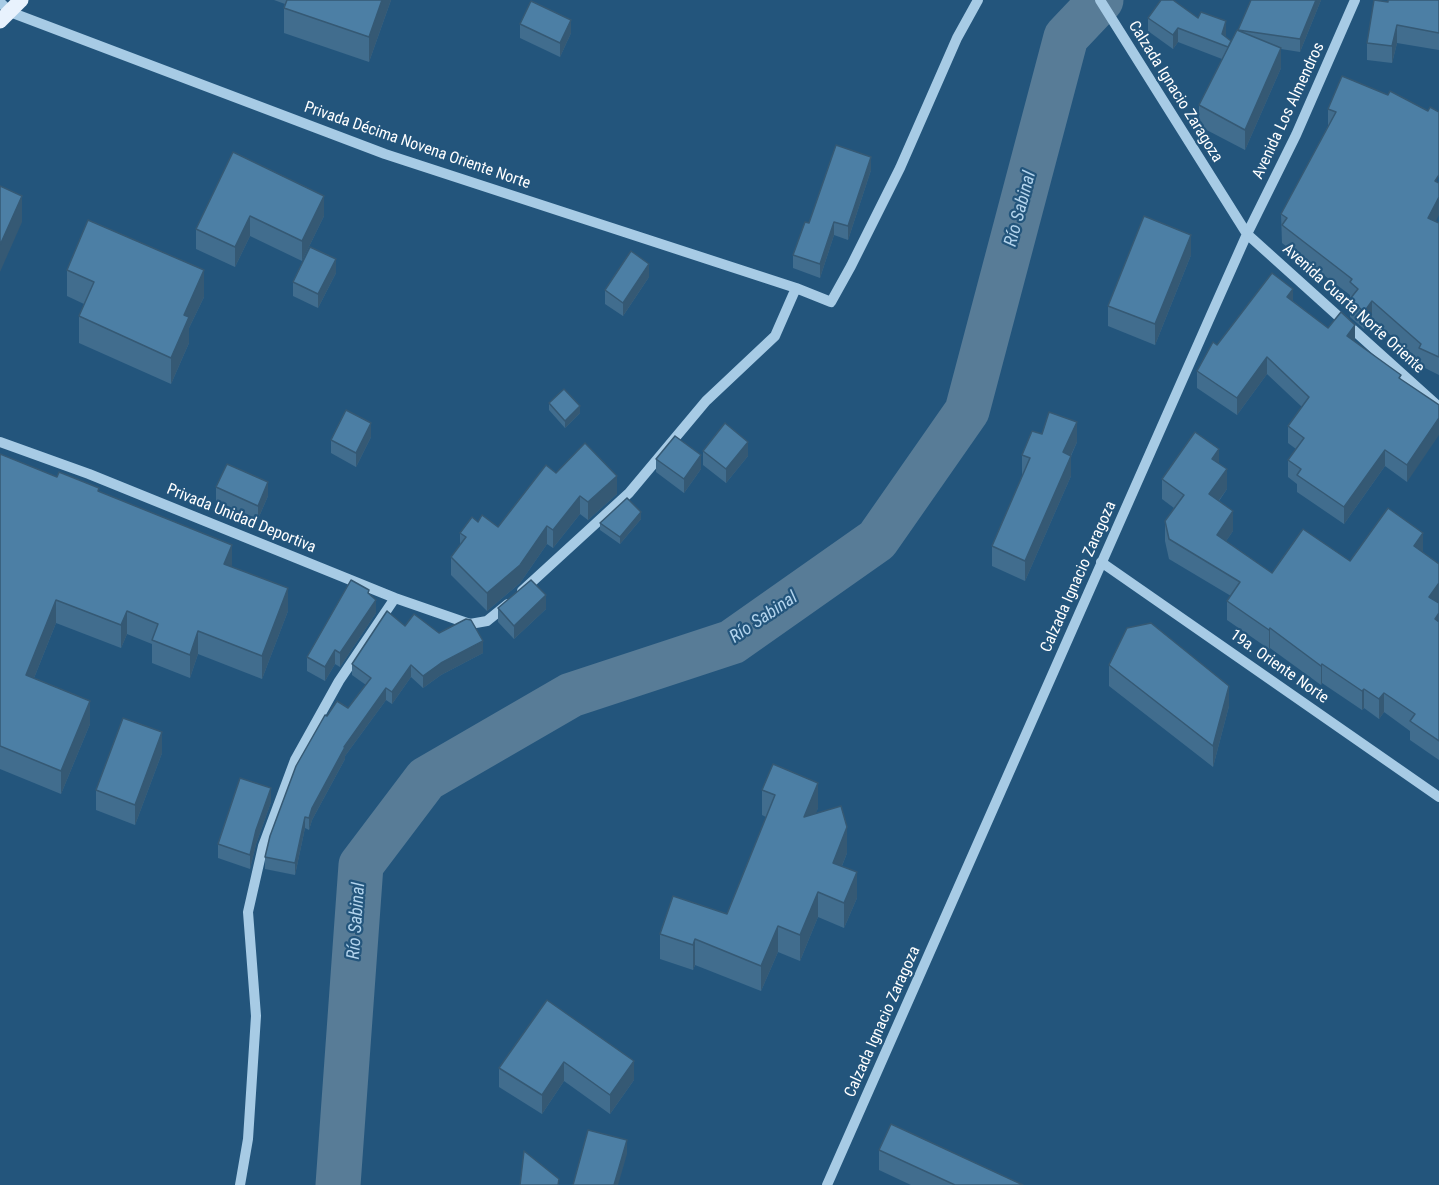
<!DOCTYPE html>
<meta charset="utf-8">
<style>
body{margin:0}
canvas{display:block;background:#23557c}
</style>
<canvas width="1439" height="1185"></canvas>
<script>
const ctx = document.querySelector('canvas').getContext('2d');
ctx.lineJoin = 'round';
function shape(rows) {
  const path = new Path2D();
  for (const r of rows) {
    path.moveTo(r[0], r[1]);
    for (let i = 2; i < r.length; i += 2) path.lineTo(r[i], r[i + 1]);
  }
  return path;
}
function trace(path, color, width, dash) {
  ctx.strokeStyle = color;
  ctx.lineWidth = width;
  ctx.lineCap = dash ? 'butt' : 'round';
  ctx.setLineDash(dash || []);
  ctx.stroke(path);
}
function fill(path, color) {
  ctx.fillStyle = color;
  ctx.fill(path, 'evenodd');
}
function label(font, color, halo, rows, align = 'center') {
  ctx.font = font + ' "Roboto Condensed",sans-serif';
  ctx.lineWidth = 4.5;
  ctx.setLineDash([]);
  ctx.textBaseline = 'middle';
  ctx.strokeStyle = halo;
  ctx.fillStyle = color;
  for (const [text, x, y, turn = 0] of rows) {
    ctx.save();
    ctx.translate(x, y);
    ctx.rotate((+turn || 0) * Math.PI / 180);
    ctx.textAlign = isNaN(turn) ? turn : align;
    if (halo) ctx.strokeText(text, 0, 0);
    ctx.fillText(text, 0, 0);
    ctx.restore();
  }
}
const river = shape([
 [338,1185,361,865,426,779,571,695,732,642,877,540,967,411,1066,37,1101,0]
]);
const minor = shape([
 [1100,0,1247,234,1439,407],
 [0,2,10,12,385,154,796,288,831,302,851,266,900,168,957,38,978,0],
 [0,442,89,474,395,598,470,624,487,621,508,604],
 [1101,562,1439,797],
 [522,591,629,493,706,401,775,336,796,288],
 [240,1185,248,1139,256,1016,248,912,263,846,295,760,339,681,395,598],
 [827,1185,1211,315,1247,234,1296,135,1355,0]
]);
const major = shape([
 [0,21,21,0]
]);
const wall = shape([
 [274,0,391,0,369,62,284,33,284,8,285,4],
 [1321,0,1300,52,1281,49,1281,68,1245,150,1199,126,1199,105,1222,59,1178,42,1173,49,1148,31,1148,18,1198,18,1226,35,1225,37,1231,41,1238,30],
 [1439,0,1439,50,1397,43,1392,63,1367,60,1367,43,1388,2],
 [520,24,571,33,560,57,520,38],
 [1342,76,1436,221,1439,223,1439,375,1419,365,1419,360,1372,319,1364,329,1350,317,1350,295,1282,243,1281,214,1328,126,1328,109],
 [233,152,324,216,302,261,250,236,235,267,196,249,196,229],
 [871,170,848,240,834,235,820,278,793,268,793,255],
 [1191,255,1155,345,1108,326,1108,306],
 [67,270,204,297,189,328,189,343,171,384,79,343,79,316,84,304,67,296],
 [336,273,318,308,293,296,293,282],
 [649,277,623,316,605,304,605,290],
 [1293,301,1328,328,1355,342,1401,380,1439,405,1407,482,1385,466,1344,524,1297,492,1297,484,1288,477,1288,460,1296,449,1288,443,1288,426,1302,407,1267,374,1237,415,1197,388,1197,371,1217,345],
 [549,403,580,413,565,428,549,410],
 [1042,434,1077,442,1071,456,1071,476,1025,581,992,566,992,546,1023,475,1022,475,1022,455],
 [371,437,356,467,331,453,331,440],
 [703,451,748,456,726,483,703,465],
 [0,454,57,477,99,491,232,567,288,611,262,679,198,654,190,678,152,663,152,644,127,634,121,648,56,623,34,678,90,724,61,794,0,769],
 [656,459,701,469,684,493,656,472],
 [1219,463,1227,489,1219,501,1233,531,1226,541,1272,573,1350,561,1423,552,1439,602,1439,760,1410,740,1410,731,1384,712,1379,719,1364,708,1362,710,1322,683,1321,685,1270,648,1269,649,1227,620,1227,601,1231,596,1169,559,1165,541,1165,521,1174,508,1162,499,1162,479],
 [556,473,617,494,588,520,580,514,553,548,547,544,520,583,487,611,451,575,451,557,460,545,460,533,478,522,498,527],
 [216,487,268,496,258,519,216,501],
 [641,519,620,544,600,530,600,523],
 [369,594,376,613,340,667,335,664,325,681,307,671,307,657],
 [498,608,546,609,514,639,498,622],
 [405,626,439,633,483,653,441,675,423,688,411,677,392,704,386,700,345,756,345,759,312,820,309,830,305,828,295,875,265,869,265,857,327,716,348,708,366,685,352,675,352,664],
 [1109,665,1229,706,1213,767,1109,686],
 [162,753,135,825,96,810,96,790],
 [762,790,818,808,815,814,847,853,842,866,857,898,844,928,818,917,800,961,778,952,761,991,695,965,693,970,660,959,660,934,727,914,766,817,762,815],
 [271,802,256,844,250,869,218,858,218,844],
 [547,1000,634,1080,610,1114,564,1081,542,1114,499,1087,499,1068],
 [879,1150,1023,1185,911,1185,879,1170]
]);
const shadedWall = shape([
 [382,0,391,0,369,62,369,37],
 [1316,0,1321,0,1300,52,1300,39],
 [571,20,571,33,560,57,560,43],
 [1226,21,1226,35,1223,45,1222,34],
 [1397,25,1397,43,1392,63,1392,46],
 [1178,28,1178,42,1173,49,1173,35],
 [1281,48,1281,68,1245,150,1245,130],
 [871,157,871,170,848,240,848,226],
 [22,196,22,222,0,272,0,245],
 [324,196,324,216,302,261,302,241],
 [1439,197,1439,215,1428,236,1428,218],
 [250,216,250,236,235,267,235,247],
 [834,222,834,235,820,278,820,264],
 [1191,235,1191,255,1155,345,1155,324],
 [336,259,336,273,318,308,318,294],
 [649,264,649,277,623,316,623,303],
 [204,270,204,297,189,328,189,343,171,384,171,358,184,315],
 [1293,289,1293,306,1287,297],
 [1372,301,1372,319,1364,329,1364,312],
 [1355,325,1355,341,1347,336],
 [1267,357,1267,374,1237,415,1237,398],
 [580,406,580,413,565,428,565,421],
 [1439,418,1439,435,1407,482,1407,465],
 [1077,422,1077,442,1063,472,1063,452],
 [371,423,371,437,356,467,356,453],
 [748,442,748,456,726,483,726,469],
 [1219,449,1219,469,1212,459],
 [1385,450,1385,466,1344,524,1344,507],
 [701,455,701,469,684,493,684,479],
 [1071,456,1071,476,1025,581,1025,561],
 [1227,469,1227,489,1209,514,1209,494],
 [617,476,617,494,588,520,588,502],
 [268,482,268,496,258,519,258,506],
 [580,496,580,514,553,548,553,530],
 [1233,511,1233,531,1217,554,1217,535],
 [641,512,641,519,620,544,620,537],
 [547,526,547,544,520,583,487,611,487,593],
 [1423,533,1423,553,1414,546],
 [232,545,232,568,224,564],
 [1439,583,1439,602,1429,616,1429,597],
 [288,588,288,611,262,679,262,656],
 [546,595,546,609,514,639,514,626],
 [56,600,56,623,26,698,26,675],
 [376,600,376,613,340,667,340,653],
 [127,611,127,634,121,648,121,625],
 [1439,613,1439,633,1435,619],
 [1270,628,1270,648,1269,649,1269,630],
 [198,631,198,654,190,678,190,655],
 [483,641,483,653,441,675,423,688,423,676,441,663],
 [335,650,335,664,325,681,325,667],
 [1322,664,1322,683,1321,685,1321,666],
 [411,665,411,677,392,704,392,692],
 [1229,686,1229,706,1213,767,1213,746],
 [386,688,386,700,345,756,345,759,312,820,309,830,309,818,312,808,344,747],
 [1364,689,1364,708,1362,710,1362,691],
 [1384,693,1384,712,1379,719,1379,699],
 [90,701,90,724,61,794,61,771],
 [162,732,162,753,135,825,135,805],
 [818,783,818,808,804,843,804,817],
 [271,788,271,802,256,844,250,869,250,855,256,830],
 [305,817,305,828,295,875,295,863],
 [847,827,847,853,833,888,833,863],
 [857,872,857,898,844,928,844,903],
 [818,892,818,917,800,961,800,935],
 [778,926,778,952,761,991,761,966],
 [695,939,695,965,693,970,693,945],
 [634,1061,634,1080,610,1114,610,1095],
 [564,1062,564,1081,542,1114,542,1095],
 [627,1140,627,1154,618,1185,614,1185]
]);
const building = shape([
 [287,0,382,0,369,37,284,8,287,0],
 [1161,0,1173,0,1198,18,1201,12,1226,21,1222,34,1231,41,1228,47,1178,28,1173,35,1148,18,1161,0],
 [1251,0,1316,0,1300,39,1238,30,1251,0],
 [1374,0,1388,2,1388,0,1439,0,1439,33,1397,25,1392,46,1367,43,1374,0],
 [531,1,571,20,560,43,520,24,531,1],
 [1237,30,1281,48,1245,130,1199,105,1237,30],
 [1342,76,1388,95,1390,91,1428,111,1430,107,1439,112,1439,175,1435,181,1439,183,1439,197,1428,218,1439,223,1439,357,1419,348,1421,344,1372,301,1364,312,1350,299,1358,289,1350,282,1352,279,1282,225,1287,218,1281,214,1336,112,1328,109,1342,76],
 [836,145,871,157,848,226,834,222,820,264,793,255,805,222,809,223,836,145],
 [233,152,324,196,302,241,250,216,235,247,196,229,233,152],
 [0,186,22,196,0,245,0,186],
 [1144,216,1191,235,1155,324,1108,306,1144,216],
 [88,220,204,270,184,315,189,317,171,358,79,316,94,282,67,270,88,220],
 [310,247,336,259,318,294,293,282,310,247],
 [631,251,649,264,623,303,605,290,631,251],
 [1272,273,1293,289,1287,297,1328,328,1341,312,1355,325,1347,336,1401,375,1399,378,1439,405,1439,418,1407,465,1385,450,1344,507,1297,475,1301,469,1288,460,1304,438,1288,426,1309,397,1267,357,1237,398,1197,371,1213,342,1217,345,1272,273],
 [564,389,580,406,565,421,549,403,564,389],
 [346,410,371,423,356,453,331,440,346,410],
 [1049,412,1077,422,1063,452,1071,456,1025,561,992,546,1030,458,1022,455,1032,431,1042,434,1049,412],
 [725,423,748,442,726,469,703,451,725,423],
 [1195,432,1219,449,1212,459,1227,469,1209,494,1233,511,1217,535,1272,573,1303,529,1350,561,1388,508,1423,533,1414,546,1439,564,1439,583,1429,597,1439,603,1439,613,1435,619,1439,622,1439,741,1410,721,1415,714,1384,693,1379,699,1364,689,1362,691,1322,664,1321,666,1270,628,1269,630,1227,601,1240,582,1169,539,1165,521,1184,495,1162,479,1195,432],
 [675,436,701,455,684,479,656,459,675,436],
 [585,443,617,476,588,502,580,496,553,530,547,526,520,565,487,593,451,557,466,537,460,533,472,517,478,522,482,515,498,527,546,465,556,473,585,443],
 [0,454,57,477,59,472,99,488,98,491,232,545,224,564,288,588,262,656,198,631,190,655,152,640,158,624,127,611,121,625,56,600,26,675,90,701,61,771,0,746,0,454],
 [227,464,268,482,258,506,216,487,227,464],
 [627,498,641,512,620,537,600,523,627,498],
 [351,580,369,590,368,593,376,600,340,653,335,650,325,667,307,657,351,580],
 [531,580,546,595,514,626,498,608,531,580],
 [387,611,405,626,414,614,439,633,466,619,471,620,483,641,441,663,423,676,411,665,392,692,386,688,344,747,345,747,312,808,309,818,305,817,295,863,265,857,270,836,296,766,325,715,327,716,337,701,348,708,371,678,352,664,387,611],
 [1151,623,1229,686,1213,746,1109,665,1127,628,1151,623],
 [123,718,162,732,135,805,96,790,123,718],
 [773,764,818,783,804,817,841,806,847,827,833,863,857,872,844,903,818,892,800,935,778,926,761,966,695,939,693,945,660,934,673,896,727,914,775,795,762,790,773,764],
 [240,778,271,788,256,830,250,855,218,844,240,778],
 [547,1000,634,1061,610,1095,564,1062,542,1095,499,1068,547,1000],
 [891,1124,1023,1185,955,1185,879,1150,891,1124],
 [588,1130,627,1140,614,1185,573,1185,588,1130],
 [524,1151,559,1179,558,1185,520,1185,524,1151]
]);
const streetNames = [
 ["Calzada Ignacio Zaragoza",1175,92,58],
 ["Avenida Los Almendros",1289,111,-65],
 ["Privada Décima Novena Oriente Norte",417,146,19],
 ["Avenida Cuarta Norte Oriente",1353,309,42],
 ["Privada Unidad Deportiva",241,519,22],
 ["Calzada Ignacio Zaragoza",1079,577,-66],
 ["19a. Oriente Norte",1279,667,35],
 ["Calzada Ignacio Zaragoza",883,1022,-66]
];
const waterNames = [
 ["Río Sabinal",1021,209,-75],
 ["Río Sabinal",764,618,-34],
 ["Río Sabinal",357,921,-86]
];
trace(river, '#587c97', 45);
trace(minor, '#a7cbe5', 10);
trace(major, '#e8f2fd', 15);
fill(wall, '#416d8e');
fill(shadedWall, '#355974');
fill(building, '#4c7fa5');
trace(building, '#355974', 1.5);
label('16px', '#fff', '#23557c', streetNames);
label('italic 18px', '#b3d4ed', '#23557c', waterNames);
</script>
